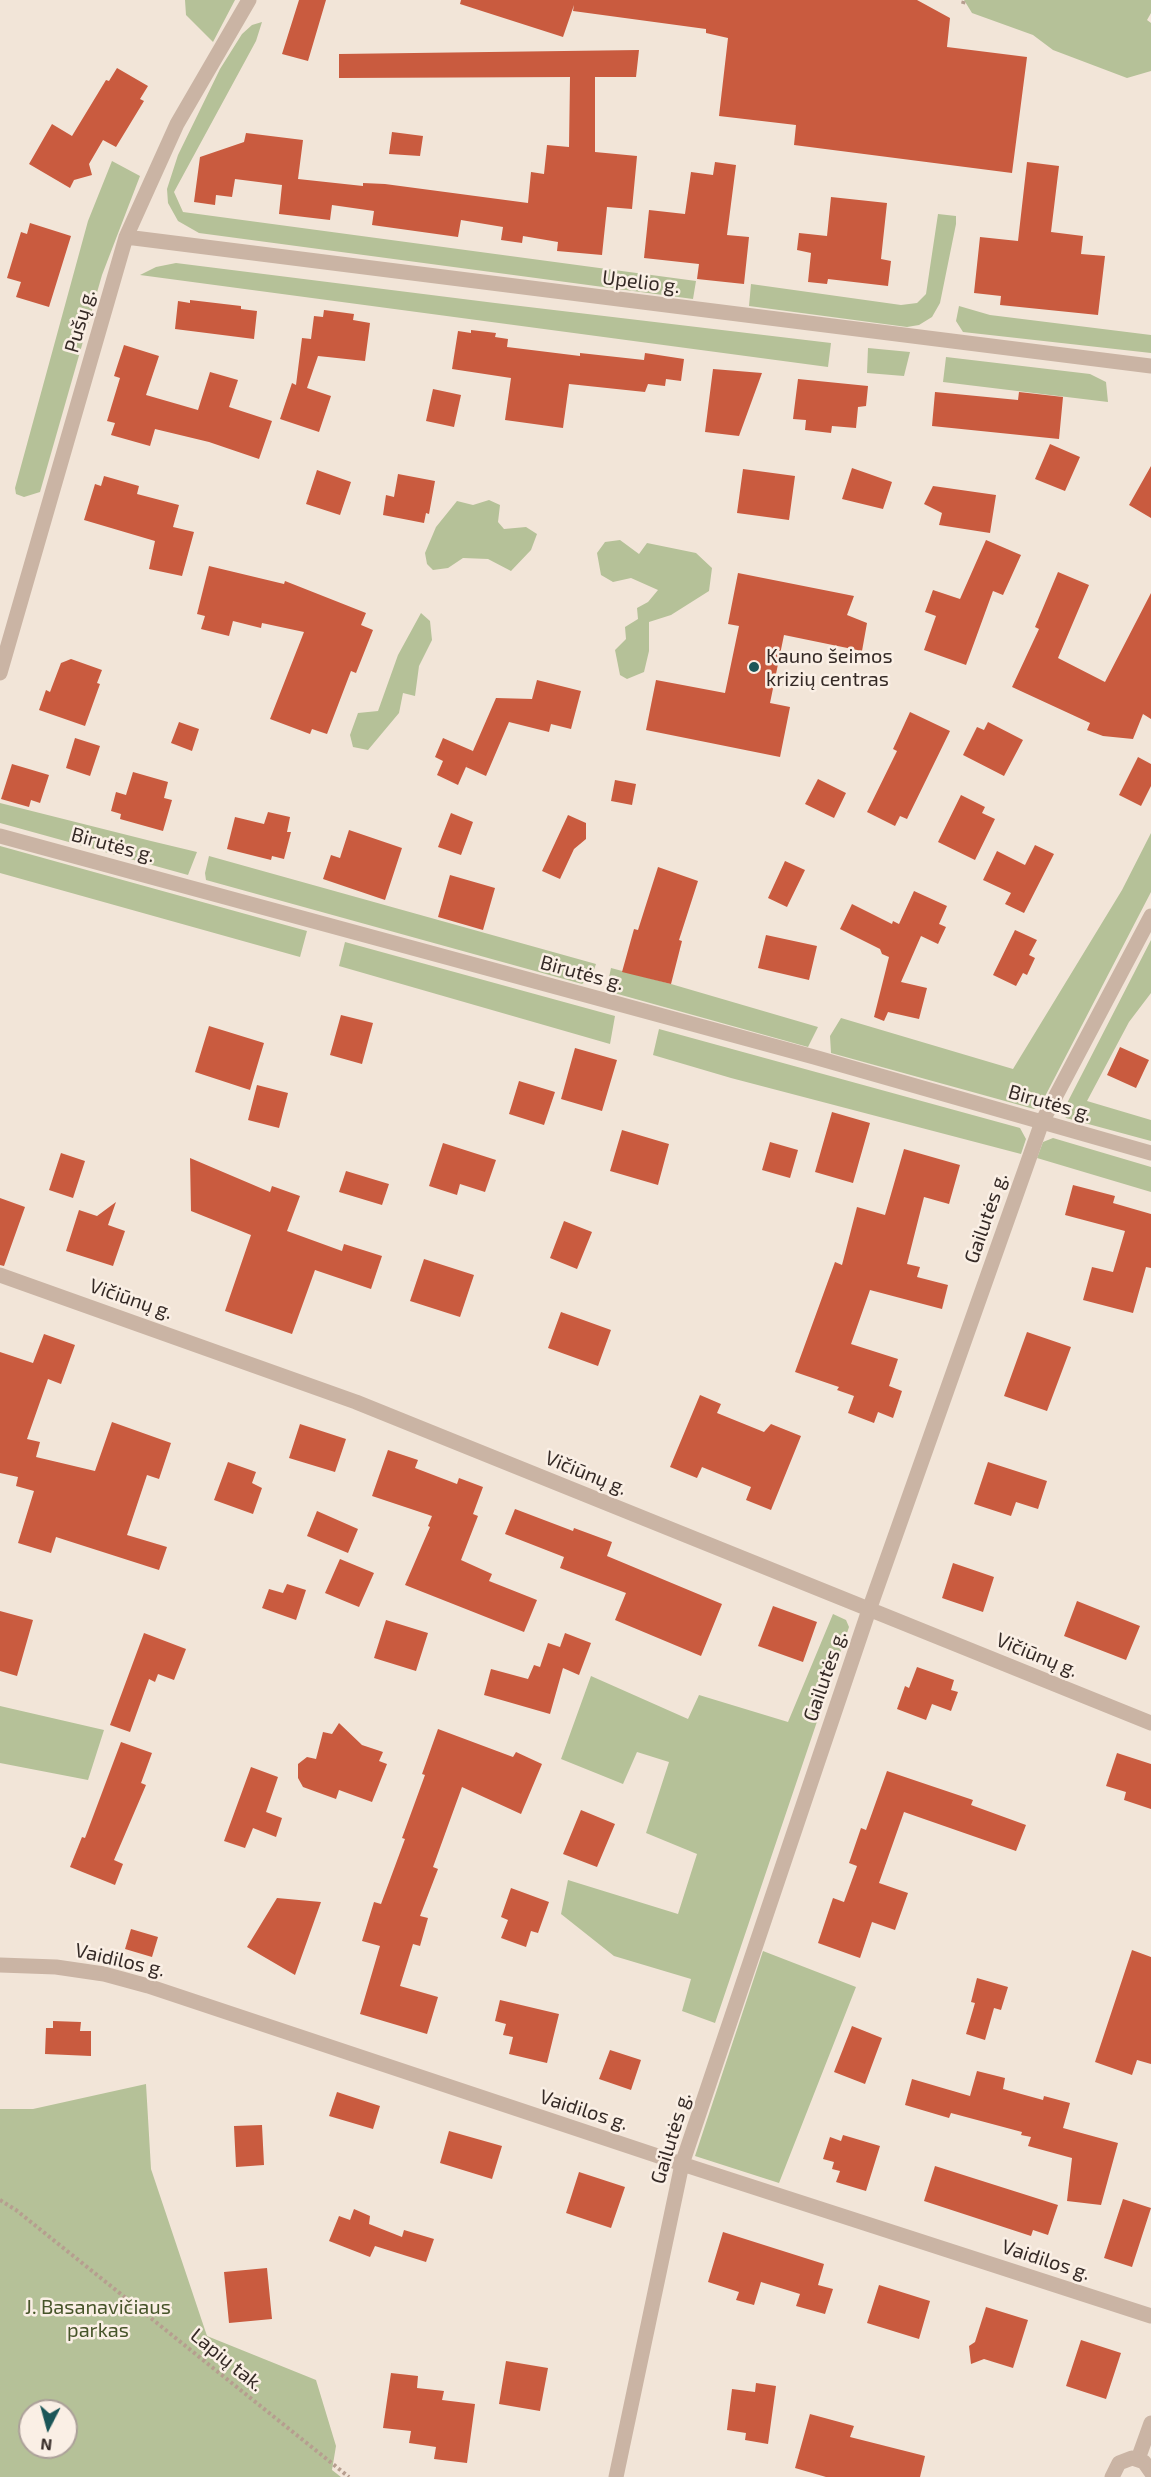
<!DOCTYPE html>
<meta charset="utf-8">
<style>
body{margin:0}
#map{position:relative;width:1151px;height:2477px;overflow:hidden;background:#f2e5d8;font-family:"Exo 2",sans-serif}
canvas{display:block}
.north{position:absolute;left:18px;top:2399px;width:60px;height:60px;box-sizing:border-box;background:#faefe5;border:2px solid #aba099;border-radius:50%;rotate:186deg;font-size:16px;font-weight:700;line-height:24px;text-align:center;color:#352a26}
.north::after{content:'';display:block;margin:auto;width:21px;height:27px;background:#1b5658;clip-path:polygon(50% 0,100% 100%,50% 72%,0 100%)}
</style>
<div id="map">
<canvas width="1151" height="2477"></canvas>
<div class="north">N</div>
</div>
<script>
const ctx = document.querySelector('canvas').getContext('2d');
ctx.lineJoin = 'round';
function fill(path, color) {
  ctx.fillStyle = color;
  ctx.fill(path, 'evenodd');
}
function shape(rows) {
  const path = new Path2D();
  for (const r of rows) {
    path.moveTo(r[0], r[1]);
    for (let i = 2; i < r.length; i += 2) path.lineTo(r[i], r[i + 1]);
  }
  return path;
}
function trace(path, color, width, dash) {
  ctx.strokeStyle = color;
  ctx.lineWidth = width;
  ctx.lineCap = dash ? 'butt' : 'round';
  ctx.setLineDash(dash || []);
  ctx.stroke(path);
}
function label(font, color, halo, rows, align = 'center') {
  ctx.font = font + ' "Exo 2",sans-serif';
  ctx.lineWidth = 5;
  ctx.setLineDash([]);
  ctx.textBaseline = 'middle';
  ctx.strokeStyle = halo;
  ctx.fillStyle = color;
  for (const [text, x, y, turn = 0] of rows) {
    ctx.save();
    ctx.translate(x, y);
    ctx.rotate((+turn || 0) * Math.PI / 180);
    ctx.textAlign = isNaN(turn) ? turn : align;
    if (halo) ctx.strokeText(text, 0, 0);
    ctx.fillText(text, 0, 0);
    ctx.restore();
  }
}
const green = shape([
 [185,0,235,0,213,42,186,15],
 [964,0,1151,0,1151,13,1147,20,1151,23,1151,71,1127,78,1053,50,1033,35,972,13],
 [262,22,256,41,174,192,183,212,696,281,693,299,199,233,178,221,168,203,167,189,178,155,220,69,242,34,252,25],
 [112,161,140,176,102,275,40,492,24,497,16,494,15,488,88,221],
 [938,214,956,216,956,224,940,303,932,317,919,325,907,327,749,306,751,284,901,305,917,303,926,294],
 [176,263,495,303,831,343,828,367,140,275,156,267],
 [959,306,990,315,1151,335,1151,353,963,332,956,321],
 [868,348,910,352,904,376,867,373],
 [946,357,1090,374,1106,382,1108,402,943,382],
 [489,500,500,505,498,522,504,529,526,527,537,534,531,550,511,571,488,559,463,558,448,568,433,570,427,564,425,553,436,527,457,501,473,505],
 [620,540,639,554,647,543,696,553,712,568,709,591,671,615,649,622,649,651,644,672,627,679,620,675,615,650,626,639,625,627,638,619,637,608,648,602,658,590,631,578,613,582,601,575,597,553,605,542],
 [421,613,430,621,432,640,419,666,415,696,403,693,399,713,368,750,353,747,350,735,358,713,378,711,398,655],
 [0,803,151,841,197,852,188,875,0,823],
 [1151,833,1151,892,1040,1106,1034,1109,831,1053,830,1036,841,1018,1013,1069,1122,890],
 [0,846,307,931,300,957,0,873],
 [209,856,596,964,591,978,582,984,206,880,205,873],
 [1151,940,1151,993,1129,1022,1087,1101,1151,1120,1151,1141,1066,1118,1063,1111],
 [345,942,615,1016,610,1044,339,966],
 [611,968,671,984,818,1027,808,1047,614,993,608,982],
 [659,1029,1020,1128,1026,1139,1021,1154,731,1078,653,1055],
 [1053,1138,1151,1167,1151,1192,1037,1158,1043,1142],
 [833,1614,846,1620,849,1627,715,2023,682,2011,691,1979,614,1956,561,1914,568,1880,678,1914,697,1854,646,1833,669,1762,637,1752,623,1784,561,1759,591,1676,688,1719,699,1695,788,1722],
 [0,1706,104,1730,88,1780,0,1763],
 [763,1951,856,1987,779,2183,695,2156],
 [146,2084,151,2169,207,2336,316,2380,336,2446,332,2470,341,2477,0,2477,0,2109,33,2109],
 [30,2411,66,2411,66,2447,30,2447]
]);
const building = shape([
 [299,0,326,0,308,61,282,54],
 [461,0,917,0,950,18,947,47,1027,57,1012,173,794,145,796,125,719,116,728,38,706,33,706,29,573,11,574,5,563,37,460,4],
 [639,50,636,77,595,77,595,152,637,156,632,209,607,207,602,255,557,251,558,242,523,236,522,243,501,240,503,227,461,220,458,237,372,225,374,211,332,205,330,220,279,214,282,185,235,179,232,197,216,195,215,205,194,202,200,157,244,142,246,133,303,140,298,179,363,186,363,183,385,184,528,203,531,172,544,174,547,145,569,147,570,77,339,78,339,54],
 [117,68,148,86,140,99,144,101,116,147,103,140,89,164,92,175,74,180,70,188,29,164,52,124,72,136,106,80,109,81],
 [392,132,423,136,420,156,389,154],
 [715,162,736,165,727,235,749,237,744,284,697,279,699,264,644,258,649,210,685,214,691,172,713,175],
 [1027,162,1059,166,1051,232,1083,236,1081,254,1105,256,1098,315,1000,305,1001,296,974,293,980,237,1018,241],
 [831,197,887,203,881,259,891,261,888,286,828,279,827,284,808,282,811,253,797,250,799,233,827,236],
 [30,223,71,236,49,307,16,297,21,282,7,278,21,232,27,234],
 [190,300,241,306,241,309,257,311,254,339,175,329,178,301,190,303],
 [324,310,354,314,353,320,370,323,365,361,318,356,307,388,331,396,319,432,280,419,292,383,296,385,302,338,311,339,314,316,323,317],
 [471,330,496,333,495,337,508,339,507,347,580,356,580,353,644,360,645,353,684,359,681,381,666,379,665,386,648,384,645,392,569,384,563,428,505,420,511,378,452,369,458,331,471,333],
 [124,345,159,356,146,395,198,410,210,372,238,380,229,407,272,421,259,459,209,442,155,429,150,446,111,435,115,423,107,421,120,378,114,376],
 [713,369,762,373,739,436,705,432],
 [798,379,868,386,866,406,858,407,856,428,832,426,831,433,805,430,806,420,793,419],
 [433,389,461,395,454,427,426,421],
 [935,392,1018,400,1019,392,1063,397,1059,439,932,426],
 [1050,444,1080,457,1065,491,1035,479],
 [1151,466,1151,518,1129,505],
 [852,468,892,482,883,509,842,499],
 [743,469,795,476,789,520,737,513],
 [317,470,351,482,340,515,306,504],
 [398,474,435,481,429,514,426,513,424,523,383,515,386,495,394,497],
 [104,476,139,486,137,494,179,505,173,527,194,532,182,576,149,569,155,541,84,520,95,484,101,486],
 [933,486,996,495,990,533,939,525,942,513,924,504],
 [986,540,1021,555,1003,595,993,591,966,665,924,650,936,616,925,612,933,590,960,599],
 [209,566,284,584,285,581,366,613,361,625,373,630,356,673,351,671,327,734,312,729,310,734,270,719,304,632,262,623,261,628,233,621,229,636,201,629,205,616,197,614],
 [1058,572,1089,585,1058,658,1105,682,1151,593,1151,719,1143,714,1133,739,1103,736,1087,730,1090,723,1012,687,1039,629,1035,627],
 [738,573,854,596,847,615,867,623,862,651,784,635,770,703,790,707,780,757,646,730,656,680,725,693,739,626,728,624],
 [71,659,102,670,97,683,100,684,85,726,39,710,46,690,50,692,61,663],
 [537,680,581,691,571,729,551,724,549,732,509,722,486,776,466,767,496,698,532,699],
 [910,712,950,731,907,819,900,816,895,826,867,812,897,751,893,749],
 [179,722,199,729,192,751,171,743],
 [988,722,1023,740,1004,776,963,755,977,727,984,730],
 [75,738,100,746,90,776,66,768],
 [443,738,473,751,458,785,437,775,443,761,435,757],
 [1138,757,1151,764,1151,786,1141,806,1119,795],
 [12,764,49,775,40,803,31,800,29,807,1,799],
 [133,772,168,782,164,798,172,800,163,831,120,819,121,814,111,811,116,792,126,795],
 [818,779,846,793,834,818,805,804],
 [615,780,636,784,632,805,611,801],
 [961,795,985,807,982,813,995,819,975,860,938,842],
 [268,812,290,817,287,832,291,832,284,859,272,856,271,860,227,849,235,817,264,824],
 [451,813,473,822,461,855,438,847],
 [568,815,586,823,586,839,574,849,560,879,542,871],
 [349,830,402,848,385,900,323,879,331,855,340,858],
 [1035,845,1054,854,1024,913,1005,904,1011,893,983,880,997,851,1025,865],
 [785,861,805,870,787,907,768,898],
 [658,867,698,881,679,940,682,941,671,984,622,972,634,929,638,930],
 [450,875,495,888,483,930,438,917],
 [914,891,947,906,939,924,946,927,938,944,921,936,901,982,927,988,919,1019,888,1012,884,1021,874,1017,889,957,882,954,880,949,840,929,852,904,892,924,893,921,899,924],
 [1015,930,1037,940,1029,955,1035,958,1027,975,1023,973,1016,986,993,975],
 [766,935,817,946,809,980,758,968],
 [341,1015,373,1023,362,1064,330,1055],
 [209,1026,264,1043,250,1090,195,1072],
 [1120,1047,1149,1060,1136,1088,1107,1075],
 [575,1048,617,1060,602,1111,561,1099],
 [519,1081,555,1092,544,1125,509,1114],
 [257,1085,288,1093,279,1128,248,1120],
 [832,1112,870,1123,853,1183,815,1172],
 [622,1130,669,1144,658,1185,610,1171],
 [770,1142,798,1150,790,1178,762,1170],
 [443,1143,496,1160,485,1192,460,1184,457,1195,429,1186],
 [904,1149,960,1165,949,1204,924,1197,907,1264,920,1267,917,1277,948,1285,942,1309,870,1290,851,1344,898,1359,889,1386,902,1391,893,1418,878,1412,874,1423,848,1413,854,1396,837,1390,839,1387,795,1372,835,1262,842,1265,857,1207,885,1215],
 [61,1153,85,1161,73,1198,49,1190],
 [190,1158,270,1192,272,1186,300,1196,287,1231,342,1251,344,1244,382,1256,371,1289,315,1270,292,1334,225,1311,251,1235,191,1211],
 [346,1171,389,1184,382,1205,339,1192],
 [1073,1185,1115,1196,1113,1203,1151,1214,1151,1268,1146,1267,1133,1313,1083,1300,1092,1267,1113,1272,1125,1231,1065,1215],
 [0,1198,25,1207,4,1266,0,1265],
 [116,1202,108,1225,125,1231,113,1266,66,1251,79,1210,97,1216],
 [564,1221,592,1232,577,1269,550,1258],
 [424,1259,474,1275,460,1317,410,1301],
 [561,1312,611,1330,598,1366,548,1348],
 [1027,1332,1071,1347,1047,1411,1004,1396],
 [44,1334,75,1345,61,1384,48,1379,27,1439,40,1442,36,1457,95,1471,112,1422,171,1443,159,1479,147,1475,127,1535,167,1547,159,1570,56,1537,51,1553,18,1543,34,1491,16,1486,18,1477,0,1473,0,1352,33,1363],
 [700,1395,721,1404,717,1413,764,1432,771,1424,801,1436,771,1510,746,1500,751,1487,702,1467,697,1478,670,1467],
 [300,1424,346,1439,335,1472,289,1458],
 [388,1450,418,1460,415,1468,457,1484,459,1478,483,1487,473,1514,478,1516,461,1560,492,1574,489,1581,537,1600,524,1632,405,1585,430,1527,428,1526,432,1516,372,1496],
 [228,1462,256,1472,252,1483,262,1488,253,1514,214,1500],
 [988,1462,1047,1481,1038,1509,1016,1502,1011,1516,974,1504],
 [515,1509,573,1531,574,1528,612,1542,607,1556,722,1604,701,1656,615,1620,626,1593,560,1568,564,1557,505,1534],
 [317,1511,358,1529,348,1553,307,1536],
 [340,1559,374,1573,359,1607,325,1593],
 [953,1563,994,1577,983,1612,942,1598],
 [287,1584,306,1590,296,1620,262,1608,269,1589,283,1593],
 [1077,1601,1140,1626,1126,1660,1064,1636],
 [773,1606,817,1622,803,1662,758,1646],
 [0,1611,33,1620,17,1676,0,1671],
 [386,1620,428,1633,416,1671,374,1658],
 [144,1633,186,1649,174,1680,158,1674,155,1682,149,1679,130,1732,110,1725],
 [565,1633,591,1643,579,1675,563,1668,550,1714,484,1695,491,1669,528,1679,534,1665,540,1667,548,1643,560,1647],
 [917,1667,954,1680,951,1690,958,1692,951,1711,932,1704,926,1720,897,1709,905,1686,909,1688],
 [339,1723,362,1745,383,1752,379,1761,387,1764,372,1802,339,1790,336,1799,303,1787,298,1778,298,1764,307,1757,316,1759,323,1732,332,1734],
 [438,1729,513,1757,516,1752,542,1764,521,1814,462,1787,433,1867,438,1869,420,1916,428,1918,420,1946,413,1944,400,1986,438,1997,427,2034,360,2014,380,1946,362,1941,374,1902,381,1904,405,1839,402,1838,425,1775,422,1774],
 [121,1742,152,1753,141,1783,146,1785,114,1860,123,1864,115,1885,70,1867,82,1837,85,1838],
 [1117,1753,1151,1764,1151,1809,1124,1800,1126,1792,1106,1786],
 [251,1767,278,1777,266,1812,282,1818,276,1837,253,1828,245,1848,224,1841],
 [887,1771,973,1800,971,1805,1026,1825,1016,1851,904,1812,879,1883,908,1893,895,1930,872,1922,860,1958,818,1943,833,1898,844,1902,857,1866,849,1863,861,1828,866,1830],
 [581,1810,615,1824,597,1867,563,1854],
 [511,1888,549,1902,538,1933,531,1931,526,1947,501,1938,508,1920,501,1917],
 [277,1898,321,1902,295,1975,247,1947],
 [131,1929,158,1937,152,1957,125,1949],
 [1132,1950,1151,1957,1151,2064,1137,2060,1132,2075,1095,2062],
 [977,1978,1008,1987,1001,2010,994,2008,985,2040,966,2034,975,2003,971,2002],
 [500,2000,559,2014,547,2063,509,2054,513,2037,503,2035,506,2024,495,2021],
 [53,2021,81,2022,80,2031,91,2031,91,2056,45,2054,46,2028,53,2028],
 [852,2026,882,2038,865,2084,834,2072],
 [610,2050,641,2060,631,2090,599,2079],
 [977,2071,1005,2078,1003,2089,1043,2100,1044,2096,1070,2103,1063,2128,1118,2143,1101,2205,1067,2201,1072,2158,1028,2146,1031,2137,1021,2135,1022,2132,951,2113,949,2118,905,2105,912,2079,970,2096],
 [337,2092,380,2106,373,2129,329,2116],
 [262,2125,264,2165,236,2167,234,2126],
 [449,2131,502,2146,492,2179,440,2163],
 [843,2135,880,2146,866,2191,836,2182,840,2171,832,2169,834,2162,823,2159,830,2137,841,2141],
 [935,2166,1058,2205,1048,2235,1033,2230,1031,2236,924,2201],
 [579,2172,625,2187,611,2228,566,2213],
 [1123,2199,1151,2208,1132,2267,1104,2258],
 [354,2209,370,2216,369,2224,402,2237,404,2230,434,2239,426,2262,375,2246,370,2257,329,2241,339,2216,350,2220],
 [723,2232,824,2264,818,2285,833,2289,825,2314,796,2306,800,2294,761,2282,754,2305,736,2300,739,2292,708,2282],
 [267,2268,272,2319,229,2323,224,2272],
 [879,2285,930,2301,919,2339,867,2323],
 [986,2307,1028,2320,1013,2368,984,2359,971,2364,969,2346,975,2342],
 [1081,2340,1121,2353,1106,2399,1066,2386],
 [506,2361,548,2368,540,2411,499,2404],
 [391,2373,418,2376,417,2388,444,2391,442,2400,475,2404,467,2463,434,2459,436,2447,409,2443,411,2431,383,2428],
 [756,2383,776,2386,768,2444,745,2440,746,2433,727,2430,732,2389,755,2392],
 [810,2414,854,2426,850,2437,925,2456,920,2477,826,2477,795,2468]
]);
const path = shape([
 [963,4,964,0],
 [0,2200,16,2210,349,2477]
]);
const minor = shape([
 [126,237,1151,366],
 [0,673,126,237,177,124,249,0],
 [0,1275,356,1402,1151,1723],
 [0,1965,56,1967,104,1974,148,1986,682,2164,1151,2316],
 [1138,2459,1151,2423],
 [616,2477,682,2164,869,1610,1042,1122,1151,916],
 [1112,2477,1119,2463,1132,2458,1144,2462,1151,2472]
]);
const tertiary = shape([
 [0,836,814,1057,1151,1153]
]);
const markers = [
 [754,667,6,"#1b5658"]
];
const streetNames = [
 ["Upelio g.",641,282,7],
 ["Pušų g.",80,321,-74],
 ["Birutės g.",113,845,15],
 ["Birutės g.",582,973,15],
 ["Birutės g.",1050,1103,16],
 ["Gailutės g.",986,1218,-71],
 ["Vičiūnų g.",131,1299,19],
 ["Vičiūnų g.",586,1473,22],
 ["Vičiūnų g.",1037,1655,22],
 ["Gailutės g.",825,1676,-71],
 ["Vaidilos g.",120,1960,13],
 ["Vaidilos g.",584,2110,18],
 ["Gailutės g.",671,2138,-73],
 ["Vaidilos g.",1046,2260,18],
 ["Lapių tak.",227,2360,39]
];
const poiNames = [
 ["Kauno šeimos",766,656],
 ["krizių centras",766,679]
];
const parkNames = [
 ["J. Basanavičiaus",98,2307],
 ["parkas",98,2330]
];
fill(green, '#b5c198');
fill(building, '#c95b3f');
trace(path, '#b69e8f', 4, [3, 3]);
trace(minor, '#cab4a4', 15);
trace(tertiary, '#cab4a4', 15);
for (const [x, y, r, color] of markers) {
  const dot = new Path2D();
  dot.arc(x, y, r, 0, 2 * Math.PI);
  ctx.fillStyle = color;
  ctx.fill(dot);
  trace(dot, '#faefe5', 2);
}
label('20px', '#352a26', '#faefe5', streetNames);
label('20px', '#352a26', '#faefe5', poiNames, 'left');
label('20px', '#465429', '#faefe5', parkNames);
</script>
